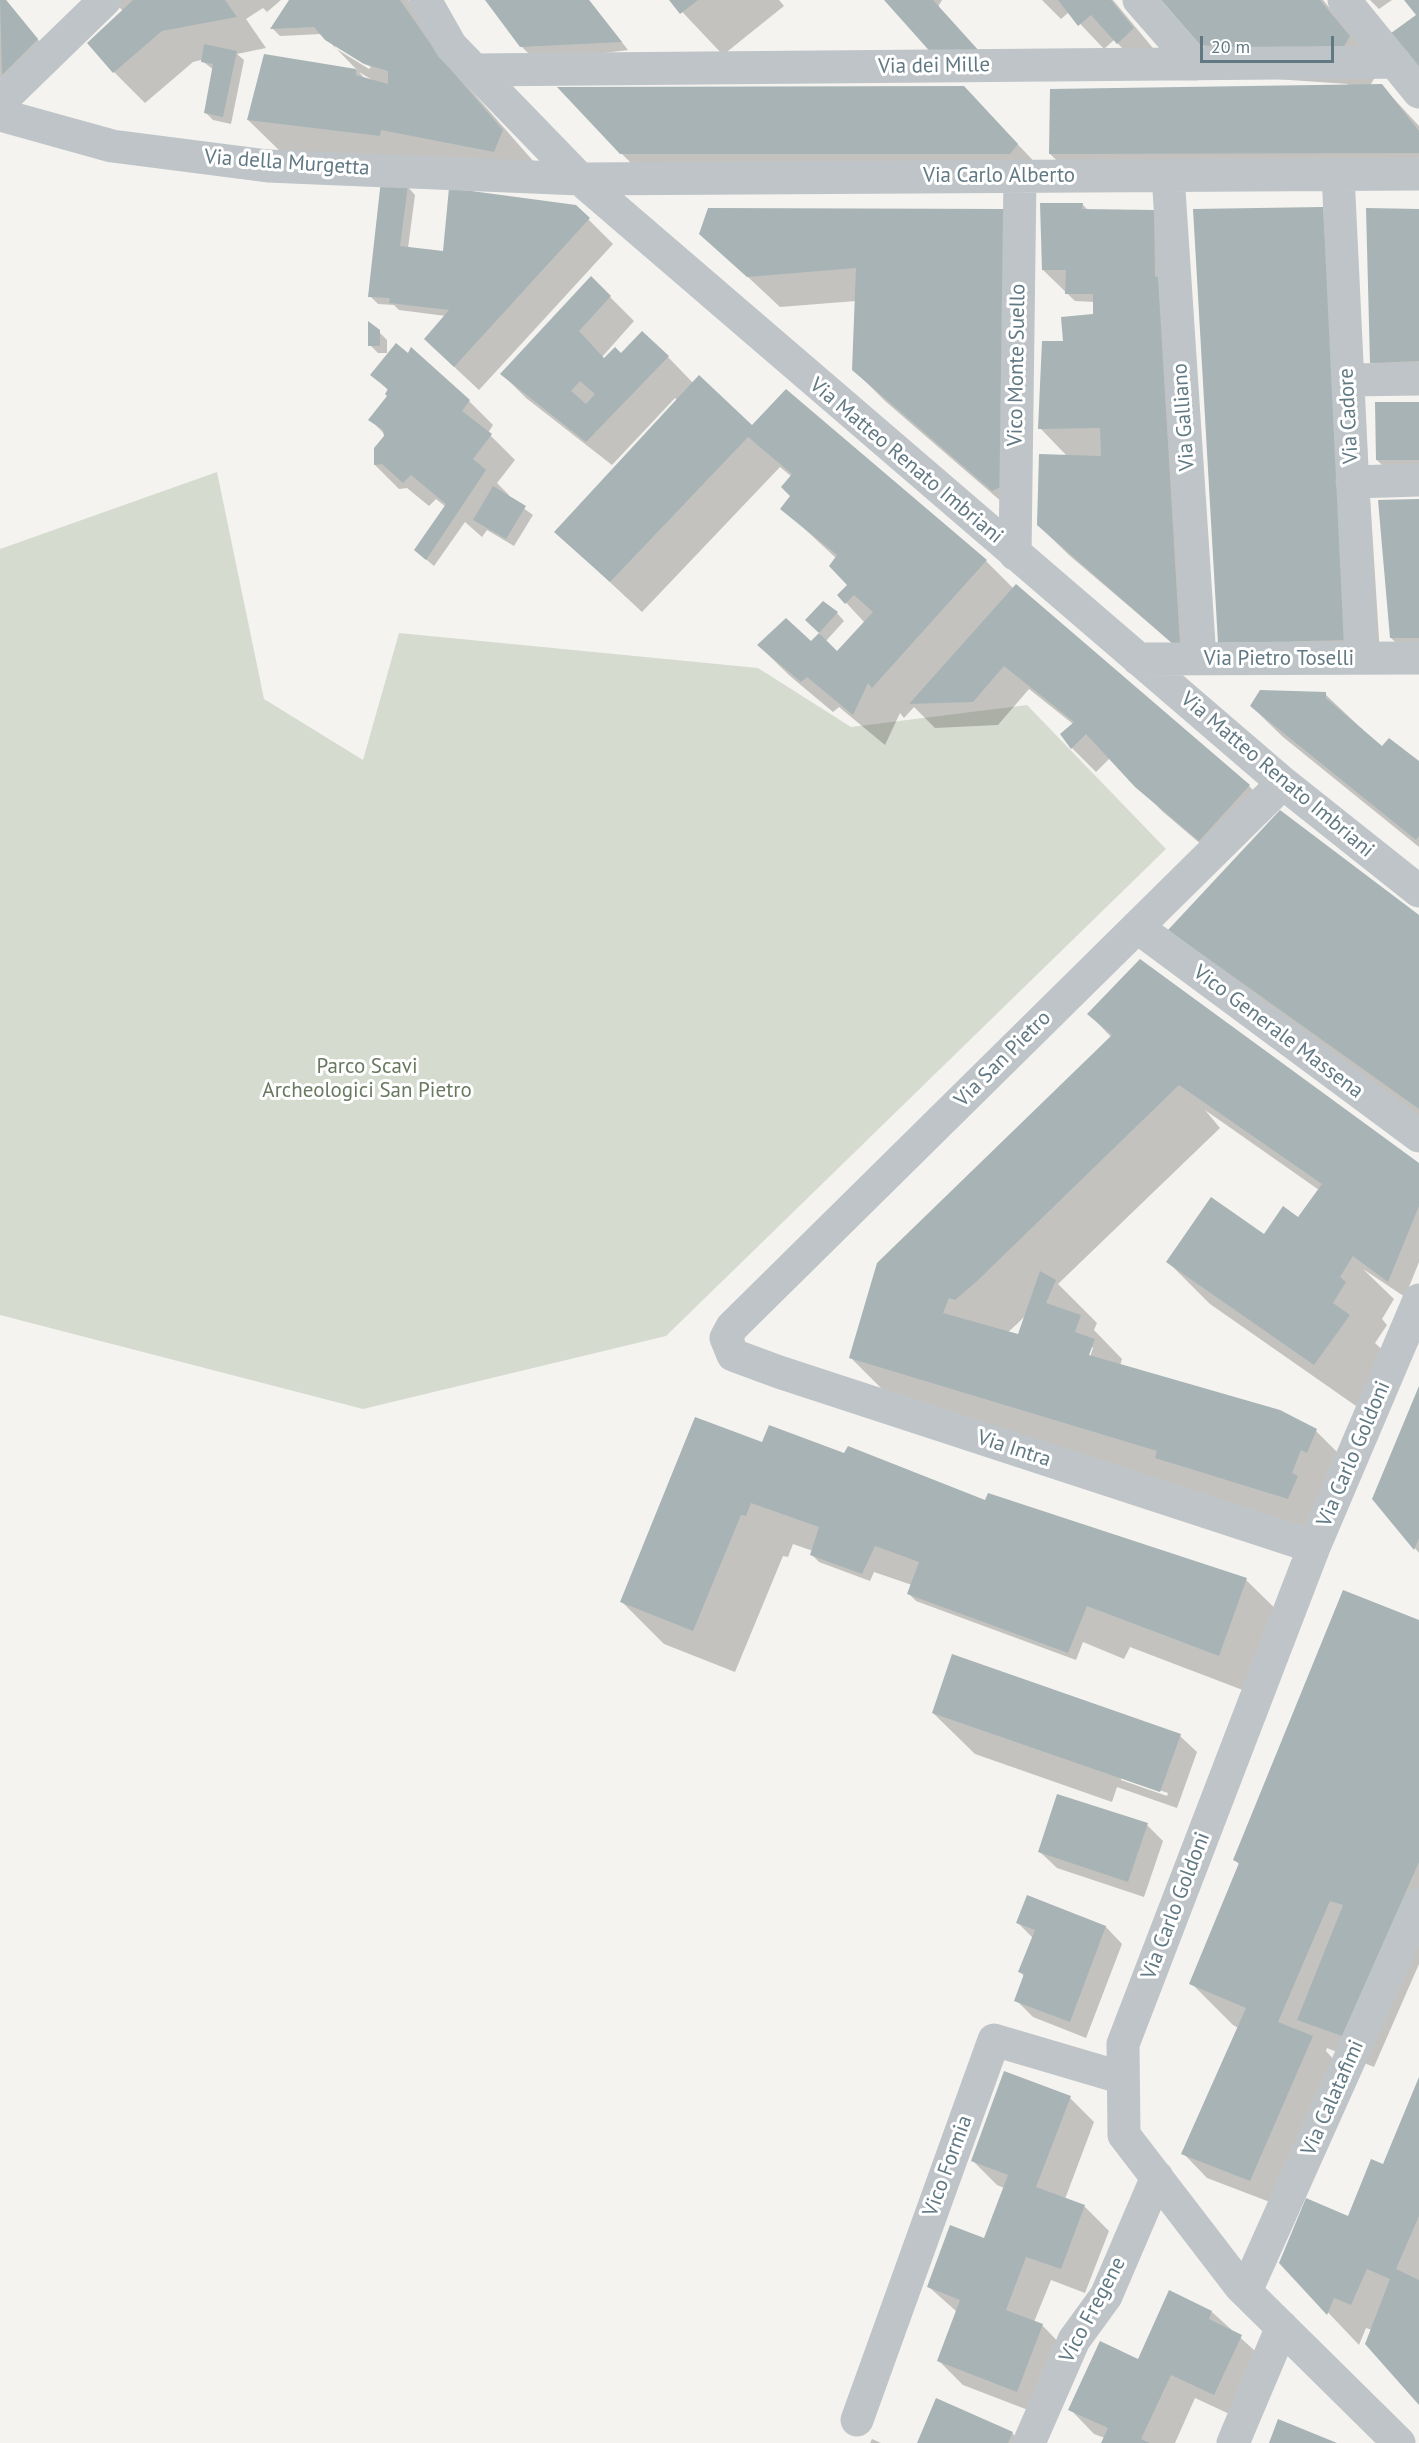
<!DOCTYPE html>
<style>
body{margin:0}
#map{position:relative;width:1419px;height:2443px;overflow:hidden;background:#f4f3ef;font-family:"PT Sans",sans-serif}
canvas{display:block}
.scale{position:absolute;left:1200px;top:36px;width:134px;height:27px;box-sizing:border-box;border:3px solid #617983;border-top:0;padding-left:8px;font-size:18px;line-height:21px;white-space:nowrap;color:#617983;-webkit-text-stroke:4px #fff;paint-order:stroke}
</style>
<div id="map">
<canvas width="1419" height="2443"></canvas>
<div class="scale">20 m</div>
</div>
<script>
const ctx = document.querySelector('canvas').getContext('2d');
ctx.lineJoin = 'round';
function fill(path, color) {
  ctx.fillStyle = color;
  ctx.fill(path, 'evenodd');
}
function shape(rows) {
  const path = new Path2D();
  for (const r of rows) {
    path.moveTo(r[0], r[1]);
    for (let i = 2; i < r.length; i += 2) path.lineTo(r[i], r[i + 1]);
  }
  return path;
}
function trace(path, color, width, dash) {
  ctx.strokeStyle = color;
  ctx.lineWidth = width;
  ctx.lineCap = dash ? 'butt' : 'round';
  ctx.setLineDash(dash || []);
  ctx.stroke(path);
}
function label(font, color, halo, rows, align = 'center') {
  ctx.font = font + ' "PT Sans",sans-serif';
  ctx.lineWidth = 6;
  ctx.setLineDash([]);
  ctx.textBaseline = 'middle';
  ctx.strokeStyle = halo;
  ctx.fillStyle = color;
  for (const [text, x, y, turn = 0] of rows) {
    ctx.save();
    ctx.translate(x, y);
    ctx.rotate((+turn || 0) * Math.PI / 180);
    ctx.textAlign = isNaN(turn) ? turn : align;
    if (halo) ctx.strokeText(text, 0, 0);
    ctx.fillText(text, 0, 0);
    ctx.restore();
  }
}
const green = shape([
 [217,472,264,699,363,760,399,633,758,668,851,727,1027,705,1166,849,666,1336,363,1409,0,1315,0,549]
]);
const shadow = shape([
 [0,0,6,0,45,48,0,79],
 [112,0,281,0,267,12,263,8,246,19,266,48,237,54,244,60,231,124,213,120,205,112,214,70,201,60,193,62,145,103,114,72,123,11],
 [291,0,408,0,470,89,534,162,280,151,248,120,265,56,357,70,322,34,280,36,272,28],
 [335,45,371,67,369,69,335,48],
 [359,72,374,81,365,79],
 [487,0,589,0,628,50,604,53,546,71,521,46],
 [671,0,779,0,784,6,723,55],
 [886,0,942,0,938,7],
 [1042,0,1113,0,1157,53,1142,67,1114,40,1104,49,1069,12,1061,19],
 [1163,0,1323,0,1380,68,1370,86,1382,86,1419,126,1419,177,1075,178,1050,154,1348,86,1348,84,1232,76,1201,44],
 [1370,0,1392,0,1379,9],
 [963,87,1048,176,653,185,621,153],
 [407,186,415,195,408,248,444,253,576,207,613,244,479,390,450,363,446,316,399,310,394,305,378,304,370,296],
 [1082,204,1088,210,1154,211,1188,310,1210,675,1070,556,1038,525,1068,457,1040,428,1067,343,1094,316,1094,302,1075,301,1043,270],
 [1322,209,1354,240,1381,671,1251,674],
 [1003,210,1025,522,885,401,853,369,856,301,780,307,701,233],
 [1419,210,1419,393,1403,394,1372,362],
 [591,278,634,321,602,357,605,360,622,355,668,357,693,383,752,427,986,561,1014,589,1249,786,1273,810,1224,864,1162,811,1110,758,1096,772,1072,748,1073,724,1029,689,998,725,935,728,914,707,904,718,900,713,885,745,839,707,833,712,790,676,759,646,811,643,820,633,807,620,837,613,844,621,825,642,837,653,865,623,839,595,849,585,837,559,782,508,792,496,792,477,780,467,642,612,556,532,677,400,675,398,612,465,526,398,502,374],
 [379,332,387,340,387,353,378,353,370,345],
 [372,375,469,401,493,425,488,433,515,460,497,483,509,495,508,497,533,515,514,546,487,530,482,537,465,522,434,566,415,550,446,507,436,499,429,506,407,488,399,489,375,465,386,436,370,419,389,396,389,391],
 [1419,403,1419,484,1401,484,1377,460],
 [1419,501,1419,665,1391,638],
 [1325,694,1382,748,1419,763,1419,847,1283,737,1251,706],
 [1419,917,1419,1120,1201,961,1170,930],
 [1089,1014,1419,1165,1419,1262,1405,1297,1363,1269,1394,1299,1382,1319,1387,1325,1375,1343,1391,1358,1356,1406,1210,1304,1168,1262,1307,1225,1319,1190,1205,1110,1220,1128,1058,1284,1097,1323,1094,1330,1122,1359,1120,1366,1316,1431,1358,1473,1330,1540,893,1400,851,1358,1111,1037],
 [1027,1314,1019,1336,1007,1333,1017,1324],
 [1091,1346,1093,1348,1088,1363,1085,1362],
 [1419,1390,1419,1553,1374,1499],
 [763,1444,845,1455,986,1502,1246,1580,1288,1621,1261,1697,1130,1647,1124,1659,1083,1642,1076,1660,916,1601,908,1593,912,1585,874,1572,870,1581,819,1562,811,1554,813,1551,793,1544,788,1557,783,1556,735,1672,664,1644,622,1602],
 [1419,1622,1419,1964,1374,2067,1327,2048,1326,2051,1336,2062,1275,2204,1207,2178,1183,2153,1238,2028,1233,2025,1191,1983,1240,1865,1234,1859],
 [933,1713,1180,1736,1197,1752,1177,1808,1117,1787,1112,1802,975,1754],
 [1121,1777,1168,1793,1167,1796,1121,1780],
 [1147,1825,1163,1841,1144,1897,1057,1868,1040,1852],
 [1018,1923,1106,1927,1122,1944,1086,2038,1033,2017,1016,2000,1025,1977,1020,1972,1033,1938],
 [1419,2080,1419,2402,1372,2330,1366,2328,1359,2345,1281,2263,1349,2218,1384,2166],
 [1070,2098,1094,2122,1065,2199,1085,2207,1109,2231,1085,2293,1051,2280,1034,2322,1042,2325,1066,2350,1041,2415,963,2385,939,2361,957,2312,929,2287,985,2240,1004,2188,997,2185,972,2160],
 [1212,2312,1265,2360,1238,2418,1195,2398,1175,2443,1103,2443,1105,2438,1094,2434,1070,2409],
 [1012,2433,1022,2443,919,2443],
 [872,2439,881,2443,870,2443]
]);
const building = shape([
 [0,0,6,0,38,39,2,75],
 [133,0,225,0,237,17,162,31,113,73,87,43],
 [289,0,400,0,439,56,503,130,494,152,381,130,380,136,247,120,264,54,356,69,356,75,388,84,388,71,364,64,325,40,314,27,270,29],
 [485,0,589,0,622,42,520,47],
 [669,0,698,0,680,14],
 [884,0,933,0,980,52,934,56],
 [1058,0,1111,0,1134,28,1117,44,1091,15,1078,26],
 [1161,0,1320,0,1350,36,1339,55,1200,45],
 [1404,0,1419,0,1419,73,1387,36,1416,15],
 [204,44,237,51,223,117,204,113,213,64,201,62],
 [1382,84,1419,131,1419,153,1049,154,1050,89],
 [964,86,1018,144,1010,154,620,154,557,87],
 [381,180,408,185,400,246,443,251,449,188,576,205,590,218,454,367,424,339,449,310,389,303,390,298,368,297],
 [1040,203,1083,203,1082,209,1154,210,1155,277,1158,277,1180,645,1174,645,1037,525,1039,454,1101,456,1100,428,1038,429,1042,341,1063,341,1061,317,1093,314,1093,294,1065,294,1066,270,1042,270],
 [1323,207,1351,640,1218,643,1193,209],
 [708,208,1004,209,1001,487,992,491,852,370,856,268,747,277,699,234],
 [1366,208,1419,209,1419,361,1370,363],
 [591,276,611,296,579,331,604,358,615,347,621,353,642,331,669,356,586,442,500,374],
 [580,381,595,394,586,404,571,391],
 [368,321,380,330,380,346,368,346],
 [396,343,408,353,411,347,470,400,462,411,492,434,473,459,486,470,426,560,414,550,446,504,411,475,403,483,382,464,374,465,374,448,384,436,383,430,368,420,387,396,385,394,388,389,370,375],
 [699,375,752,425,786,389,987,560,872,688,868,683,853,715,807,677,801,682,757,645,786,618,811,641,819,633,837,651,873,612,854,595,845,604,837,595,847,585,829,566,837,555,780,509,790,496,781,487,792,474,748,437,610,582,554,532],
 [1375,402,1419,402,1419,460,1376,460],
 [493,486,526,506,506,539,473,520],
 [1419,499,1419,638,1390,638,1378,500],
 [1016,584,1250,785,1199,841,1135,787,1086,734,1071,749,1060,734,1074,722,1004,666,973,702,909,704],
 [823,601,838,612,819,633,805,620],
 [1260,690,1326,692,1326,698,1382,746,1389,738,1419,761,1419,836,1416,840,1250,706],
 [1280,810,1419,915,1419,1109,1168,930],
 [1140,959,1419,1163,1419,1206,1388,1282,1353,1256,1340,1277,1346,1282,1333,1303,1350,1315,1314,1365,1166,1262,1211,1197,1264,1234,1283,1206,1298,1217,1322,1184,1179,1085,976,1282,955,1300,949,1298,943,1313,1018,1334,1040,1271,1056,1280,1046,1303,1081,1315,1075,1332,1095,1339,1089,1355,1280,1410,1317,1429,1307,1453,1301,1450,1292,1473,1298,1476,1288,1499,1155,1458,1157,1451,849,1358,877,1263,1112,1035,1087,1014],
 [1419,1386,1419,1538,1414,1550,1372,1499],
 [695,1417,762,1442,769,1425,844,1453,848,1446,985,1500,988,1493,1247,1578,1219,1656,1087,1606,1068,1653,907,1594,919,1562,875,1546,862,1574,810,1555,819,1527,751,1503,746,1516,741,1515,693,1631,620,1602],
 [1343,1590,1419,1620,1419,1862,1342,2036,1297,2020,1343,1905,1330,1901,1278,2022,1313,2036,1250,2181,1181,2154,1246,2008,1189,1984,1239,1863,1233,1860],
 [952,1654,1181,1734,1160,1792,932,1713],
 [1057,1794,1148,1823,1128,1882,1038,1852],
 [1027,1895,1106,1926,1070,2022,1014,2001,1024,1974,1018,1972,1035,1930,1016,1923],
 [1004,2071,1071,2096,1036,2187,1085,2205,1061,2269,1026,2257,1006,2310,1043,2324,1017,2392,937,2361,960,2300,927,2287,950,2225,984,2238,1008,2175,971,2161],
 [1419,2077,1419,2216,1396,2269,1419,2280,1419,2405,1365,2344,1390,2279,1367,2269,1351,2305,1334,2298,1327,2315,1279,2263,1306,2198,1348,2216,1371,2159,1383,2164],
 [1169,2290,1212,2311,1209,2319,1242,2335,1214,2395,1171,2375,1141,2439,1150,2443,1101,2443,1108,2428,1068,2410,1100,2341,1138,2359],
 [936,2398,1013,2432,1008,2443,917,2443],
 [1278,2419,1337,2443,1269,2443]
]);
const minor = shape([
 [425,0,451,46,580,179,1283,783,1419,891],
 [1139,0,1195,64],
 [1344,0,1419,92],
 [474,70,1395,62],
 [0,102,105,0],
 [0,115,112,146,268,166,580,179,1419,174],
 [1338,174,1361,658],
 [1168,175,1200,659],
 [1348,380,1419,379],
 [1352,482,1419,480],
 [1015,554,1020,176],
 [1138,659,1419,658],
 [1283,783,732,1327,726,1338,733,1355,779,1372,1314,1547],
 [1137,927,1419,1136],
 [1246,2291,1419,1904],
 [857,2420,994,2040,1123,2078],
 [1029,2443,1074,2340,1106,2296,1157,2177],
 [1233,2443,1282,2327],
 [1399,2443,1240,2286,1124,2135,1123,2044,1314,1547,1419,1300]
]);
const streetNames = [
 ["Via dei Mille",934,66,-1],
 ["Via della Murgetta",287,163,4],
 ["Via Carlo Alberto",999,176],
 ["Vico Monte Suello",1017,365,-89],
 ["Via Cadore",1349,416,-93],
 ["Via Galliano",1184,417,-94],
 ["Via Matteo Renato Imbriani",906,461,40],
 ["Via Pietro Toselli",1279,659],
 ["Via Matteo Renato Imbriani",1277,775,40],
 ["Vico Generale Massena",1278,1032,37],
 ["Via San Pietro",1003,1059,-45],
 ["Via Intra",1014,1449,18],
 ["Via Carlo Goldoni",1354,1454,-67],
 ["Via Carlo Goldoni",1176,1906,-69],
 ["Via Calatafimi",1333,2098,-66],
 ["Vico Formia",948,2166,-70],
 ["Vico Fregene",1093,2310,-62]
];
const parkNames = [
 ["Parco Scavi",367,1067],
 ["Archeologici San Pietro",367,1091]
];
fill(green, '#d6dbd0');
fill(shadow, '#0003');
fill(building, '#a7b3b5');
trace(minor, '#bec4c7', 33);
label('21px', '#617983', '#fff', streetNames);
label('21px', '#697960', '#fff', parkNames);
</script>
